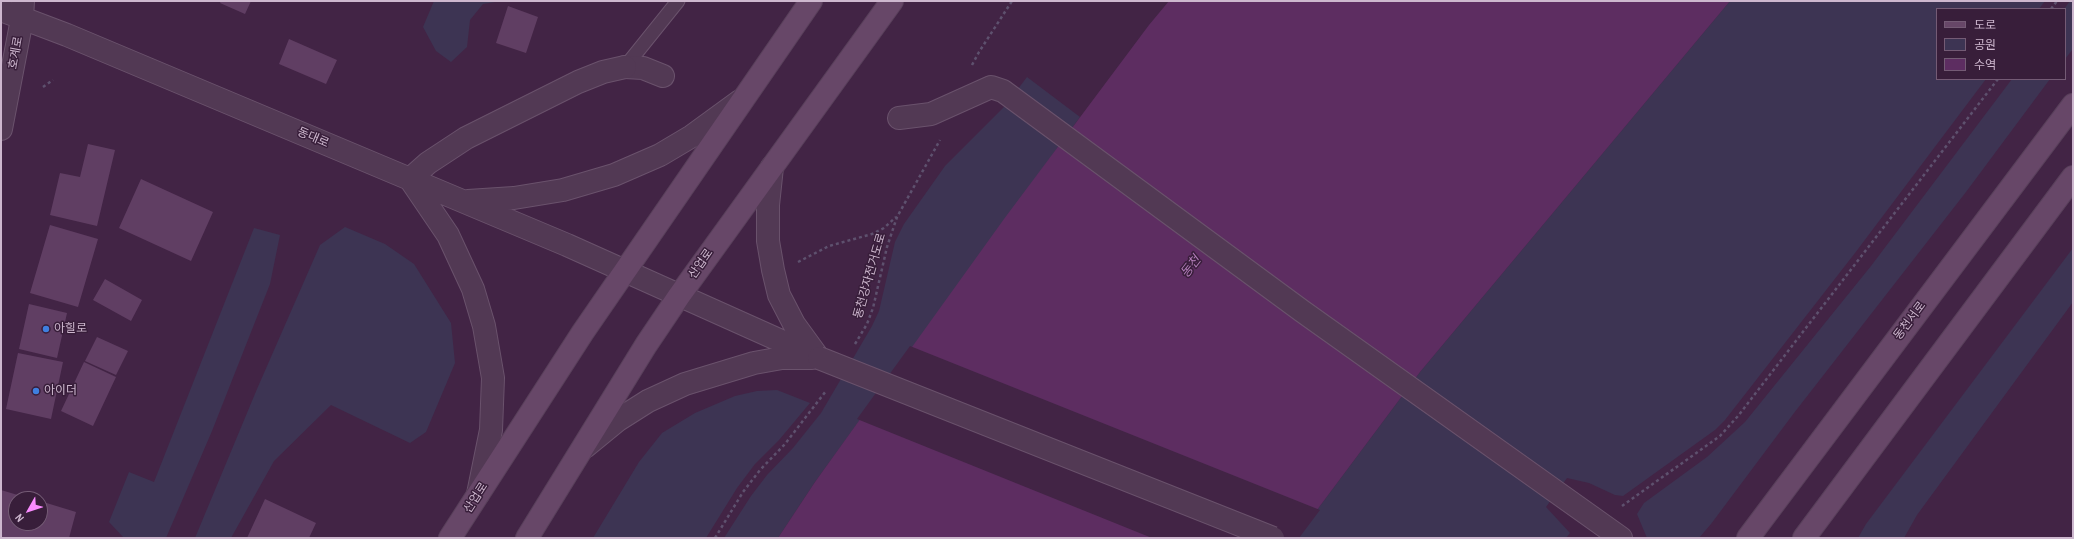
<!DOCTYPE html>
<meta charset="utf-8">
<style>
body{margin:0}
#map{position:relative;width:2074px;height:539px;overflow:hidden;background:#422445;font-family:"Archivo Narrow","Noto Sans KR",sans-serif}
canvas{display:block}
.frame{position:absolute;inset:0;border:2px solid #cdb7ce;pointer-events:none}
.legend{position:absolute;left:1936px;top:8px;width:130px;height:72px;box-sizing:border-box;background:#381e3a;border:1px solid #745b75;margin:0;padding:5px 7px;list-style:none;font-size:12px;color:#cdb7ce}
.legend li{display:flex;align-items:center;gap:8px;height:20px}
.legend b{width:20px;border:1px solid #745b75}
.north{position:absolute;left:8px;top:491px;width:40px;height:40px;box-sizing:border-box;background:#381e3a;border:1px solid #745b75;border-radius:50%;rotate:231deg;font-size:11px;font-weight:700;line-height:16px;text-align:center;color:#cdb7ce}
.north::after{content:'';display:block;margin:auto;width:14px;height:18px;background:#fa8bff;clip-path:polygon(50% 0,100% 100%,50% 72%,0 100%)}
</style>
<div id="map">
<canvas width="2074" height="539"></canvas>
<div class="frame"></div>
<ul class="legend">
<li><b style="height:5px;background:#674768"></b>도로</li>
<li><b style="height:11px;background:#3d3453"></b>공원</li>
<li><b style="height:11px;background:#5d2d61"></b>수역</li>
</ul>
<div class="north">N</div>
</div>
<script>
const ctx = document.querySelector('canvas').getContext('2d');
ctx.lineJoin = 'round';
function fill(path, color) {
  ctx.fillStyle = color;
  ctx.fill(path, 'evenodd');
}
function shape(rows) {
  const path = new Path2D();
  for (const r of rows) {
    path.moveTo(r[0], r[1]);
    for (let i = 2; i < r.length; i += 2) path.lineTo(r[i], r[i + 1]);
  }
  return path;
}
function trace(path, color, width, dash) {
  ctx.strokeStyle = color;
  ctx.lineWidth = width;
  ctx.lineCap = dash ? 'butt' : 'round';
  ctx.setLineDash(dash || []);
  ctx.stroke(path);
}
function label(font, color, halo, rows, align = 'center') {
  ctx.font = font + ' "Archivo Narrow","Noto Sans KR",sans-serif';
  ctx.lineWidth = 3;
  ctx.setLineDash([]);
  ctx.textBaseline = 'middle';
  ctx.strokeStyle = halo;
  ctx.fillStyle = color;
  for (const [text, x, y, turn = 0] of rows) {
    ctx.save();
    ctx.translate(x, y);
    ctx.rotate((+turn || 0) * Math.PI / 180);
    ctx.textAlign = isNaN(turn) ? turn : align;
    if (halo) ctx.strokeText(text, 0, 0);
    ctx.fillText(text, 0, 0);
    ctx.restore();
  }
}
const green = shape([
 [434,1,501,1,483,4,470,20,467,47,451,62,436,51,423,27],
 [1730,1,2045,1,2039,9,1937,9,1937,79,1986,79,1855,253,1725,420,1715,430,1623,496,1615,495,1589,483,1567,478,1546,507,1570,533,1566,538,1296,538,1420,372],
 [2070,1,2073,1,2073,49,2065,59,2064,9],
 [1027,77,1080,117,815,482,778,538,724,538,751,496,767,475,793,448,821,413,872,326,879,311,895,242,904,224,945,166,1005,106],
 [2012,79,2050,79,1966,192,1794,413,1711,524,1699,538,1647,538,1637,514,1644,503,1707,457,1745,422,1871,266],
 [345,227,385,244,414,264,451,323,455,363,426,432,410,443,331,405,274,461,231,538,195,538,257,389,320,245],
 [254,228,280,235,270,284,212,431,166,538,124,538,109,522,129,472,154,482],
 [2073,248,2073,302,1917,515,1904,538,1858,538,1866,524],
 [777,390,810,403,779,440,755,464,737,488,706,538,593,538,639,462,662,433,695,413,735,396,757,391]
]);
const water = shape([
 [1169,1,1730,1,1420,372,1296,538,778,538,815,482,1004,219,1149,25]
]);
const pier = shape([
 [910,346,1320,510,1299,538,1152,538,857,419]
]);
const building = shape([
 [221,1,251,1,245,14,220,3],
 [508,6,538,17,526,53,496,43],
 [289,39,337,60,326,84,279,64],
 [88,144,115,150,97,226,50,215,60,173,80,177],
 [141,179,213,212,191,261,119,228],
 [50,225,98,239,78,307,30,293],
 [105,279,142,300,131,321,93,300],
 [29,304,67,313,57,358,19,349],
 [97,337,128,351,116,375,85,361],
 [18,353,63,362,51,419,6,409],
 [84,362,116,377,93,426,61,411],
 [1,490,31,499,16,499,16,523,40,523,40,501,76,512,69,538,1,538],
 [265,499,316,523,309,538,247,538]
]);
const path = shape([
 [2051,9,2057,1],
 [972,65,979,52,1012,1],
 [43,87,53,80],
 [798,262,829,246,872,234,884,228,896,217],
 [855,344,867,324,873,308,887,247,897,217,940,140],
 [1622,506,1720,436,1738,416,1998,79],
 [715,538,743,492,760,470,785,444,826,391]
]);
const service = shape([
 [625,67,678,1]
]);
const minor = shape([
 [625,67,643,68,663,76],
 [899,118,931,114,991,87,1003,91,1302,311,1621,538]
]);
const tertiary = shape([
 [1,10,67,35,567,245,819,358],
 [1,129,22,19,23,1],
 [772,167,768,205,768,241,773,270,779,295,794,324,818,357],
 [468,201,514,198,563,190,614,175,660,155,692,136,740,101],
 [585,447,618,420,648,401,685,384,754,363,782,358,812,358],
 [478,494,491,430,493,378,484,326,473,289,448,235,410,179,428,163,466,138,578,82,603,72,625,67]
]);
const secondary = shape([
 [450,538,583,332,811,1],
 [527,538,646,345,679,296,892,1],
 [1748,538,2073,105],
 [1804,538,2073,177]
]);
const tertiaryBridge = shape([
 [819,358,1273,538]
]);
const markers = [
 [46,329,4,"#3f7fe0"],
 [36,391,4,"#3f7fe0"]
];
const streetNames = [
 ["호계로",16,53,-80],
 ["동대로",313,138,23],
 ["산업로",701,264,-55],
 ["동천강자전거도로",870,276,-74],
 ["동천서로",1910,321,-53],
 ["산업로",476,498,-57]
];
const poiNames = [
 ["아힐로",54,329],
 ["아이더",44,391]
];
const waterNames = [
 ["동천",1191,267,-52]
];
fill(green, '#3d3453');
fill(water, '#5d2d61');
fill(pier, '#422445');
fill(building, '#603e63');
trace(service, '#6a526c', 15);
trace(minor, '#6a526c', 24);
trace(tertiary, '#6a526c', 24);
trace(secondary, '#59405b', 24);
trace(path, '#5e516e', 2.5, [3, 3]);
trace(service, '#523954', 13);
trace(minor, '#523954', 22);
trace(tertiary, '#523954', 22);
trace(secondary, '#674768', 22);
trace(tertiaryBridge, '#6a526c', 24, []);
trace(tertiaryBridge, '#523954', 22);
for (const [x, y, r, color] of markers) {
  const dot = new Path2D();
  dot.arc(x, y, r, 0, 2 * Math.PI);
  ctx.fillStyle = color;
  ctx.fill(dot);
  trace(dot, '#381e3a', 1.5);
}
label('12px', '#cdb7ce', '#381e3a', streetNames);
label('12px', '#cdb7ce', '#381e3a', poiNames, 'left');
label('italic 13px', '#b27cb8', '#381e3a', waterNames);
</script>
